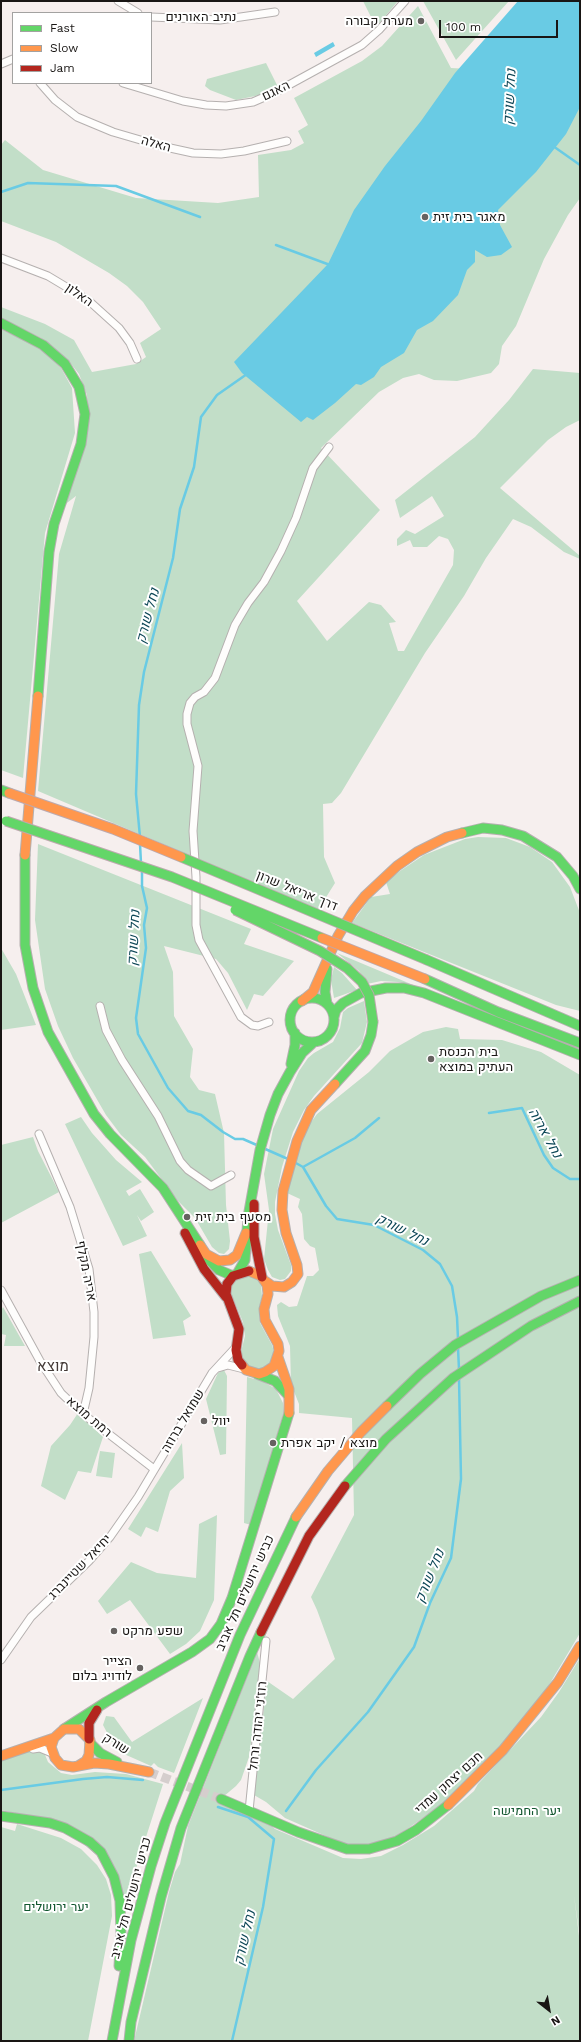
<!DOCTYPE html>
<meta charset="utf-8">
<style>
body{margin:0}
#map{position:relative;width:581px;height:2042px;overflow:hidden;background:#f6efee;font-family:"Work Sans",sans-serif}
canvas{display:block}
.frame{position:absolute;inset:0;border:2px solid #191614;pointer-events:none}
.legend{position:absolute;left:12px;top:12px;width:140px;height:72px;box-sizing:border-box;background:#fff;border:1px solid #a3a2a1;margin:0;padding:5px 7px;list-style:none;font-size:12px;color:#191614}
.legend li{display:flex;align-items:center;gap:8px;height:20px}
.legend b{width:20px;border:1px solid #a3a2a1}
.north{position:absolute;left:529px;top:1990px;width:40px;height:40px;-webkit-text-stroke:3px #fff;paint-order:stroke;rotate:149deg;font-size:11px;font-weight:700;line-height:16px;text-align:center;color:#191614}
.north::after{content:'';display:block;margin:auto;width:14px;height:18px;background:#191614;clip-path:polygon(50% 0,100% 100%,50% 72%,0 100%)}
.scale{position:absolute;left:439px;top:20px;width:119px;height:18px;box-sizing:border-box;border:2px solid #191614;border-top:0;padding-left:5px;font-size:12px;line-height:14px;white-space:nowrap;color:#191614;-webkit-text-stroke:3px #fff;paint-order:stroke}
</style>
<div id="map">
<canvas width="581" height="2042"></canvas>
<div class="frame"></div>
<ul class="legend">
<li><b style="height:5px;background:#63d668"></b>Fast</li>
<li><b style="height:5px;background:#ff974d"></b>Slow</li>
<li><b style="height:5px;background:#b3261e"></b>Jam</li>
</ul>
<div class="north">N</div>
<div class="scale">100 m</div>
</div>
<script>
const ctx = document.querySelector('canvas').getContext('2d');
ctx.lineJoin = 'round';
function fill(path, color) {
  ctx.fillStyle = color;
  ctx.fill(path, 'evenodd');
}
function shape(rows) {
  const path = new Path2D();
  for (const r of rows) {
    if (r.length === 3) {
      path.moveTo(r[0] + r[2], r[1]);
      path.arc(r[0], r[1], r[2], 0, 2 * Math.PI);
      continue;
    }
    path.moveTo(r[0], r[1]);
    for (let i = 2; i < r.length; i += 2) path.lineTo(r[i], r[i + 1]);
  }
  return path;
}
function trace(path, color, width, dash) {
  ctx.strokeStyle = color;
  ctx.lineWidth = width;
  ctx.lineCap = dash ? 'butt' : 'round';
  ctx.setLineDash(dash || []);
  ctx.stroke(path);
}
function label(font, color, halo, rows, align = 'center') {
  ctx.font = font + ' "Work Sans",Heebo,sans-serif';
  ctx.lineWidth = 4;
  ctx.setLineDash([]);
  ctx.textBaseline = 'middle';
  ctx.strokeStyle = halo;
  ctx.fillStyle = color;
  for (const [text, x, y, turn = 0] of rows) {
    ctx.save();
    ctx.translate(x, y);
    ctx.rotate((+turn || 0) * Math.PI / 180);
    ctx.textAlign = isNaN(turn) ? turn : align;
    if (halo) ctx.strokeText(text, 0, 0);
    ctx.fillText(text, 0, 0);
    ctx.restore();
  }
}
const green = shape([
 [363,1,398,1,376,27],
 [423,1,509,1,456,60],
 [418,6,451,68,548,73,580,60,580,198,568,215,544,259,516,326,502,346,499,364,491,373,457,381,434,380,419,374,403,378,379,392,321,448,380,510,297,601,327,641,369,602,381,605,396,622,389,623,398,651,404,651,453,565,454,550,448,539,439,536,427,547,413,547,410,540,397,546,397,539,406,530,415,534,444,516,432,496,400,518,395,500,475,437,509,400,533,369,580,373,580,420,566,427,548,440,500,488,580,556,580,559,564,552,531,527,513,519,486,558,464,596,425,653,341,793,332,803,323,804,324,857,335,883,318,910,38,791,59,554,76,496,63,506,85,440,88,424,87,395,79,374,68,360,41,338,1,318,1,307,45,324,74,340,92,372,136,364,146,357,140,343,161,329,143,302,127,286,109,273,56,242,1,221,1,145,5,140,43,170,136,198,218,203,259,197,258,155,291,150,304,143,298,131,308,125,294,98,362,61,382,46],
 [266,63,278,87,260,95,236,100,210,90,205,86,207,79],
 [1,329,43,350,61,368,72,388,75,433,45,533,23,778,1,770],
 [478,837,506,838,530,847,552,862,570,887,580,913,580,1011,556,1005,352,923,371,897,390,894,386,882,400,871,424,855,465,839],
 [38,844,251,929,244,944,294,961,263,996,254,994,247,1010,228,973,216,959,164,946,173,972,174,1016,193,1049,190,1077,199,1090,215,1094,224,1133,226,1205,230,1241,229,1249,224,1254,219,1253,212,1247,195,1218,178,1201,145,1157,121,1135,106,1115,73,1058,58,1026,45,989,35,920],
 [1,948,16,974,36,1025,1,1030],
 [337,953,418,987,398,982,381,981,367,984,359,971],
 [334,967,342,973,357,990,334,998,331,980],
 [364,1001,367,1022,362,1043,314,1096,304,1110,293,1132,282,1167,275,1202,275,1214,278,1230,291,1265,291,1271,285,1279,280,1280,272,1277,268,1270,264,1259,269,1210,264,1174,273,1129,299,1071,308,1058,314,1053,333,1042,340,1028,343,1012,348,1008],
 [446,1027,458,1029,460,1039,502,1040,541,1052,580,1075,580,1633,540,1700,497,1751,470,1779,439,1807,391,1840,362,1846,344,1844,285,1818,266,1802,254,1795,267,1681,293,1699,335,1659,317,1610,311,1597,354,1515,352,1418,299,1413,299,1404,291,1384,290,1346,278,1316,277,1305,281,1302,289,1307,297,1306,307,1276,313,1276,319,1270,315,1248,310,1246,304,1239,302,1214,298,1207,300,1199,287,1193,297,1153,309,1125,317,1114,369,1072,390,1051,423,1032],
 [81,1117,92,1133,116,1160,142,1182,126,1191,129,1196,140,1189,154,1212,141,1221,137,1215,147,1236,123,1246,65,1124],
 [33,1137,38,1151,59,1192,1,1223,1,1145],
 [151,1251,191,1316,183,1321,186,1335,153,1339,139,1254],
 [247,1275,258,1280,261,1286,262,1296,259,1309,260,1323,272,1345,275,1355,268,1367,258,1370,252,1369,243,1361,241,1352,245,1336,243,1322,230,1291,231,1286,235,1280],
 [3,1307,25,1346,4,1346,6,1335,1,1334,1,1311],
 [224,1370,227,1376,226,1454,220,1455,206,1399,218,1373],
 [247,1377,262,1381,276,1389,283,1403,284,1411,251,1525,244,1523],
 [78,1413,103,1437,91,1473,78,1471,65,1500,41,1486,51,1446,70,1425],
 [182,1443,184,1478,170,1491,158,1532,146,1527,141,1537,128,1529],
 [100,1451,115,1453,112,1478,96,1476],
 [217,1515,214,1600,200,1631,186,1644,170,1654,130,1600,107,1614,98,1601,131,1562,157,1573,196,1578,199,1524],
 [257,1652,260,1663,260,1677,249,1757,241,1780,236,1786,223,1797,252,1809,275,1829,343,1858,361,1859,381,1856,403,1845,434,1826,474,1791,478,1784,541,1717,559,1692,580,1658,580,1939,574,1895,580,1944,580,2041,134,2041,169,1892,175,1872,180,1864,188,1826],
 [203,1698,174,1773,158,1767,154,1763,151,1766,124,1754,112,1742,103,1725,106,1716,114,1717,132,1742],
 [43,1750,48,1762,61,1773,72,1775,95,1772,126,1774,163,1784,131,1884,125,1909,117,1873,58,1822,1,1810,1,1760,14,1754],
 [17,1824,61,1838,81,1849,97,1865,106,1879,111,1895,112,1916,88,2041,1,2041,1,1827,15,1831]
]);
const water = shape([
 [518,1,580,1,580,107,566,134,536,172,498,210,500,225,512,247,501,255,487,257,475,250,475,262,467,270,458,295,433,321,417,330,404,353,381,367,374,377,361,385,356,384,335,403,313,420,307,417,301,422,242,373,234,362,328,264,354,210,385,166,421,121,455,73],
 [333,42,335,46,316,57,314,53]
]);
const stream = shape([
 [553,146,580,165],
 [1,192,28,183,116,186,200,217],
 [276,245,330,265],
 [140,837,136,794,139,705,144,672,173,558,180,509,194,467,201,417,217,395,247,374],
 [140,844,141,863],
 [142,870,142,886,147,908,144,925,146,948,136,1018,138,1034,168,1088,188,1111,201,1115,223,1132,235,1139,243,1139,259,1146],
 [489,1113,522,1108,544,1155,553,1168,570,1179,580,1179],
 [263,1148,288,1159],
 [294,1162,303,1167,326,1206,337,1219,374,1225,423,1250,440,1264,452,1286,457,1317,458,1339],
 [303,1167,355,1138,379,1118],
 [458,1348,459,1369],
 [1,1790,83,1779,107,1777,143,1780],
 [218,1807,248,1817,274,1839,263,1907,232,2041],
 [286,1811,316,1770,368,1712,414,1647,430,1603,451,1558,461,1479,459,1378]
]);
const secondaryTunnel = shape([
 [149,1772,221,1799]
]);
const street = shape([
 [118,1,138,13],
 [151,17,220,20,275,12],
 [1,64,13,59],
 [40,83,55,100,77,117,113,132,161,146,193,153,221,154,244,151,287,141],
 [123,83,183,101,206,105,226,106,253,102,276,92,362,45,379,30,405,1],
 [1,258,48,276,88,300,119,328,130,343,137,359],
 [100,1006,106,1030,122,1060,158,1116,180,1161,188,1170,211,1186,231,1175],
 [269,1022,258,1026,252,1025,241,1017,199,940,196,925,196,877,193,831,198,766,187,724,187,714,190,703,195,697,204,692,215,678,235,625,248,603,264,582,281,551,296,518,313,468,329,447],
 [39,1134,70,1207,89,1269,94,1312,94,1337,89,1388,83,1414],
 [1,1290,40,1361,61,1393,83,1414,154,1469],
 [218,1368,228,1365,244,1369],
 [1,1660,31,1617,89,1561,110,1537,138,1497,212,1373,237,1346],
 [33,1749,40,1748,52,1753],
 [249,1811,266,1641]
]);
const fast = shape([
 [1,323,43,345,65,364,79,387,85,414,81,444,54,524,49,552,38,696],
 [1,790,9,793],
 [462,833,483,828,502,830,523,836,557,857,573,876,580,889],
 [25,855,25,945,33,988,48,1032,94,1114,110,1134,163,1188,200,1245],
 [427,960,580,1026],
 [327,969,325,992,327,1004],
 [425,979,498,1012,580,1043],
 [312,1020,22],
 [334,1017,336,1010,343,1003,361,993,386,988,404,988,424,993,580,1055],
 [291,1064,295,1045,295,1033],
 [335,1084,365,1051,371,1035,373,1022],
 [205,1256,219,1270,233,1276,236,1274],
 [237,1274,245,1260,248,1217,260,1150,270,1115,278,1094,290,1072,302,1053,314,1042],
 [257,1374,275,1381,288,1395],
 [387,1406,420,1374,455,1345,541,1296,580,1280],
 [345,1486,386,1439,453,1378,531,1326,580,1301],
 [64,1729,106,1702,192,1652,210,1639,221,1624,232,1598,289,1413],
 [90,1743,100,1753,117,1762],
 [221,1799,298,1832,347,1849,369,1849,397,1841,416,1830,448,1805],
 [1,1816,50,1823,65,1828,90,1842,101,1852,114,1877,120,1901,121,1934,119,1966],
 [112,2041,131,1940,151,1866,165,1823,240,1635,296,1517],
 [129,2041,131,2022,161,1897,181,1828,250,1656,261,1632]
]);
const slow = shape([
 [25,855,38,696],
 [302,1001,313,992,338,936,353,911,365,896,397,866,417,852,447,837,462,833],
 [200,1245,206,1254,219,1261,230,1260,237,1255,246,1233],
 [265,1281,272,1286,284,1287,292,1282,298,1274,297,1265,286,1233,282,1210,283,1191,297,1141,311,1110,335,1084],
 [278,1357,289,1389,289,1413],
 [242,1365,246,1370,259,1374,265,1372,274,1366,279,1351,278,1344,265,1320,264,1309,268,1294,267,1285,261,1276,249,1271],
 [296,1517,328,1471,361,1432,387,1406],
 [1,1756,54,1738],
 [78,1766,86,1761,89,1755,90,1740,79,1729,64,1729,54,1738,51,1747,55,1758,61,1765,73,1767,94,1763,109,1764,149,1772],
 [448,1805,503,1750,558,1682,580,1646]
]);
const jam = shape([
 [254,1204,254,1237,262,1277],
 [185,1233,204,1269,226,1297],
 [242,1365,238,1360,236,1350,239,1329,226,1294,227,1284,233,1276,249,1271],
 [261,1632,309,1536,345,1486],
 [89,1739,89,1723,97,1710]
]);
const fastBridge = shape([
 [6,821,172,877,322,938],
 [181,857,427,960],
 [235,910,320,951,347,968,362,982,369,995,373,1022]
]);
const slowBridge = shape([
 [9,793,113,829,181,857],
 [322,938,425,979]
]);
const markers = [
 [421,21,4,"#666260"],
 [425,217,4,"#666260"],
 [431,1059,4,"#666260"],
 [187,1217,4,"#666260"],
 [204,1421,4,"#666260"],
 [273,1443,4,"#666260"],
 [114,1631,4,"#666260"],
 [140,1668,4,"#666260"]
];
const streetNames = [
 ["נתיב האורנים",201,17],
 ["האגם",276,91,-26],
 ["האלה",156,144,15],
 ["האלון",79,295,35],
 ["דרך אריאל שרון",297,891,22],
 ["אריה מקלף",86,1271,79],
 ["רמת מוצא",89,1417,40],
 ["שמואל ברוזה",183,1421,-59],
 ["יחיאל שטיינברג",80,1567,-46],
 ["כביש ירושלים תל אביב",245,1593,-66],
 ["רוז'ני יהודה ורחל",258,1726,-84],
 ["שורק",116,1744,32],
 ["חכם יצחק עמדי",449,1783,-42],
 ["כביש ירושלים תל אביב",131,1898,-75]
];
const poiNames = [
 ["מערת קבורה",413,21,"right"],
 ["מאגר בית זית",433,217],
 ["בית הכנסת",439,1052],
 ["העתיק במוצא",439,1067],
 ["מסעף בית זית",195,1217],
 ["יוול",212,1421],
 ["מוצא / יקב אפרת",281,1443],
 ["שפע מרקט",122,1631],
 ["הצייר",132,1661,"right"],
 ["לודויג בלום",132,1676,"right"]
];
const parkNames = [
 ["יער החמישה",527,1811],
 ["יער ירושלים",56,1907]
];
const waterNames = [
 ["נחל שורק",510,97,-87],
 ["נחל שורק",148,616,-75],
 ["נחל שורק",134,938,-87],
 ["נחל ארזה",545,1133,61],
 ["נחל שורק",402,1230,26],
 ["נחל שורק",430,1576,-68],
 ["נחל שורק",245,1938,-77]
];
const quarterNames = [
 ["מוצא",53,1367]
];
fill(green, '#c2dec8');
fill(water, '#69cbe4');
trace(stream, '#69cbe4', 2.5);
trace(secondaryTunnel, '#d5cecd', 9, [9, 4.5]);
trace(street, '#b5b0af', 9);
trace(fast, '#b5b0af', 11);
trace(slow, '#b5b0af', 11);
trace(jam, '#b5b0af', 11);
trace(street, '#fefdfc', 7);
trace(fast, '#63d668', 9);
trace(slow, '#ff974d', 9);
trace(jam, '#b3261e', 9);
trace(fastBridge, '#bda9ae', 11, []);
trace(slowBridge, '#bda9ae', 11, []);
trace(fastBridge, '#63d668', 9);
trace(slowBridge, '#ff974d', 9);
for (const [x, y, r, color] of markers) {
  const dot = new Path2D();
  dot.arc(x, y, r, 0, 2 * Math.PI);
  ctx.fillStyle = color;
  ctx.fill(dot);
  trace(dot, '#fff', 1.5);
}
label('13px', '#191614', '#fff', streetNames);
label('13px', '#191614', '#fff', poiNames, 'left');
label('13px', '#11562f', '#fff', parkNames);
label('italic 14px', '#0d4757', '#fff', waterNames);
label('15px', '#433a37', '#fff', quarterNames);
</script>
